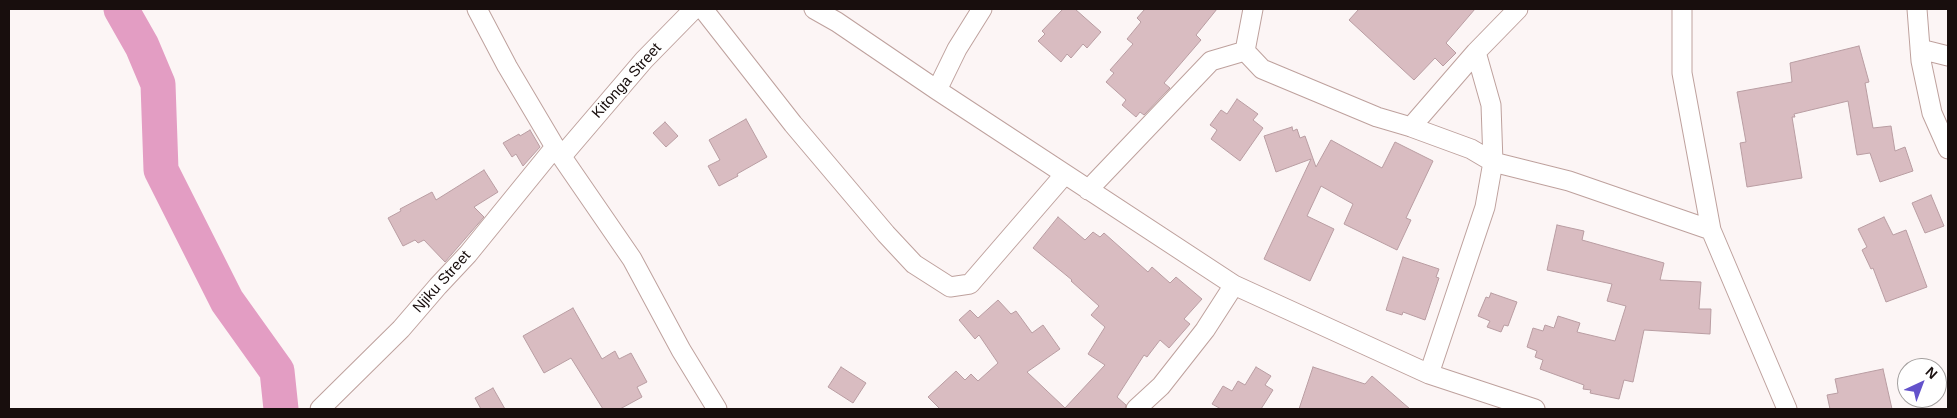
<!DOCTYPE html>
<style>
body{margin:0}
#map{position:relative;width:1957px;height:418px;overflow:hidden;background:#fcf5f5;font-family:Arial,sans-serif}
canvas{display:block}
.frame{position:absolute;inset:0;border:10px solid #180e0d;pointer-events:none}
.north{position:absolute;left:1897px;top:358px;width:50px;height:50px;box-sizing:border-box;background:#fff;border:1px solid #a39f9e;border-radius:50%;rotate:43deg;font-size:14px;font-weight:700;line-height:20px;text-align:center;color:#180e0d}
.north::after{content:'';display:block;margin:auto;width:18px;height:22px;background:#6352cb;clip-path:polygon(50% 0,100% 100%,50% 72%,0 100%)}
</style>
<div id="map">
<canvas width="1957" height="418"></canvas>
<div class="frame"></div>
<div class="north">N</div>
</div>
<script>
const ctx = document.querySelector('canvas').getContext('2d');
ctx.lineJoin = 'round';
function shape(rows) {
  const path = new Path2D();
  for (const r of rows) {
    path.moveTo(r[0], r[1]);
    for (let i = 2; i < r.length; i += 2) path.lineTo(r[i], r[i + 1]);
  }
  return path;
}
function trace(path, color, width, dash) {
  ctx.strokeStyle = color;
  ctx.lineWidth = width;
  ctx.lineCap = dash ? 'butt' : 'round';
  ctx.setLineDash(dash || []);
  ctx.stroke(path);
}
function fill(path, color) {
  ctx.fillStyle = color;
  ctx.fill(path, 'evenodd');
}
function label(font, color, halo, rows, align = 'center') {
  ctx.font = font + ' Arial,sans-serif';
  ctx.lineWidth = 4;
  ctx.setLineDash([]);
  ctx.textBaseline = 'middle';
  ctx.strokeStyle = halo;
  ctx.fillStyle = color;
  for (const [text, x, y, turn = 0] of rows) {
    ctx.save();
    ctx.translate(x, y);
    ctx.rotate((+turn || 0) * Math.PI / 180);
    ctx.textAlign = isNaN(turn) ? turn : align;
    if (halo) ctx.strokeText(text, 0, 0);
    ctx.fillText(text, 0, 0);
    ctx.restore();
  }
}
const river = shape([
 [121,9,142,46,158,84,161,170,227,301,277,371,281,409]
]);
const building = shape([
 [1063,9,1075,9,1101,32,1087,48,1083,44,1071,58,1067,54,1061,62,1038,41,1045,34,1042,31,1063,9],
 [1145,9,1217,9,1196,35,1201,40,1164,83,1170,88,1144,115,1140,112,1136,117,1122,105,1126,100,1106,82,1114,73,1110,70,1133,44,1127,39,1141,22,1137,18,1145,9],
 [1359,9,1475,9,1446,43,1456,53,1443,66,1435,58,1414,80,1349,20,1359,9],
 [1859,46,1869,82,1865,83,1873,128,1891,126,1895,151,1905,147,1913,171,1880,182,1870,153,1857,155,1848,101,1794,114,1795,117,1792,117,1802,178,1747,187,1740,143,1746,142,1737,92,1792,82,1790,63,1859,46],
 [1237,99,1258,114,1253,120,1263,128,1240,161,1211,139,1217,130,1210,125,1221,110,1227,114,1237,99],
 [746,119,767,157,737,174,738,176,719,186,708,166,720,160,709,140,746,119],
 [665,122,678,136,666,147,653,133,665,122],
 [1292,127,1293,131,1297,129,1300,138,1305,136,1316,167,1331,140,1382,168,1395,142,1433,161,1406,218,1411,220,1397,250,1344,224,1353,204,1321,186,1307,216,1334,229,1310,281,1264,259,1311,159,1276,172,1264,136,1292,127],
 [530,130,540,147,523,166,516,154,512,157,503,143,519,134,520,136,530,130],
 [484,170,498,192,474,207,484,217,445,262,424,240,418,243,415,240,403,246,388,218,401,211,400,209,432,192,436,200,484,170],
 [1931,195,1944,226,1925,233,1912,203,1931,195],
 [1058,217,1085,240,1093,232,1100,237,1104,233,1148,272,1152,267,1170,283,1176,277,1202,299,1184,319,1190,324,1169,348,1160,340,1147,357,1144,355,1117,397,1126,405,1125,409,940,409,928,397,956,371,965,380,971,374,978,381,998,363,979,335,975,339,959,320,970,310,978,318,998,300,1011,314,1016,311,1032,333,1043,325,1060,349,1027,372,1065,408,1105,365,1088,354,1105,327,1091,315,1099,306,1071,281,1072,280,1033,248,1058,217],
 [1884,217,1893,235,1906,230,1927,287,1886,302,1873,268,1871,269,1862,250,1867,247,1858,229,1884,217],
 [1557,225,1584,231,1582,240,1664,263,1660,280,1701,282,1699,309,1711,309,1710,334,1644,330,1633,382,1624,380,1619,399,1590,393,1591,390,1583,389,1584,385,1540,369,1543,360,1535,357,1537,351,1527,347,1533,328,1543,331,1545,325,1554,328,1558,316,1580,323,1577,332,1615,341,1626,306,1607,301,1612,284,1547,270,1557,225],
 [1403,257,1439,269,1436,277,1439,278,1425,320,1403,312,1402,315,1386,310,1403,257],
 [1491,293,1517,302,1508,326,1504,325,1501,332,1487,327,1490,321,1478,316,1486,297,1489,298,1491,293],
 [573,308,602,359,615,351,619,359,631,353,647,382,637,387,642,397,620,409,603,409,571,358,544,373,523,336,573,308],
 [841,367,866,383,853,403,828,387,841,367],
 [1256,367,1271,376,1265,385,1273,390,1261,409,1221,409,1212,404,1223,386,1232,391,1238,381,1245,385,1256,367],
 [1313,367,1365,384,1372,376,1410,409,1299,409,1313,367],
 [1883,369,1892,409,1830,409,1827,395,1838,393,1835,379,1883,369],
 [493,388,505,409,481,409,475,398,493,388]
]);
const street = shape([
 [477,9,507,66,555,147,632,259,681,350,717,409],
 [703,9,793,124,886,234,914,264,950,287,970,284,1065,174],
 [814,9,837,22,937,90,1234,285,1429,374,1535,409],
 [1253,9,1245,51,1262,69,1377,117,1411,127,1471,149,1493,162,1569,181,1711,230],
 [1682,9,1682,73,1711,230,1787,409],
 [1917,9,1921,61,1932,113,1948,149],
 [1920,49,1948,56],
 [937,90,957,49,982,9],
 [1411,127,1476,52,1518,9],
 [562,156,644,60,694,9],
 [1088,190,1211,61,1245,51],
 [1429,374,1485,207,1493,162,1491,105,1476,52],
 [320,409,401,329,438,286,468,254,555,147],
 [1136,409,1161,386,1205,330,1234,285]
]);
const streetNames = [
 ["Kitonga Street",627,81,-48],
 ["Njiku Street",442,282,-48]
];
trace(river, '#e39dc3', 35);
fill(building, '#d9bcc1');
trace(building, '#b99da2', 1);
trace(street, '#bea19d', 21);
trace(street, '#fff', 19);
label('15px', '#180e0d', '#fff', streetNames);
</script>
